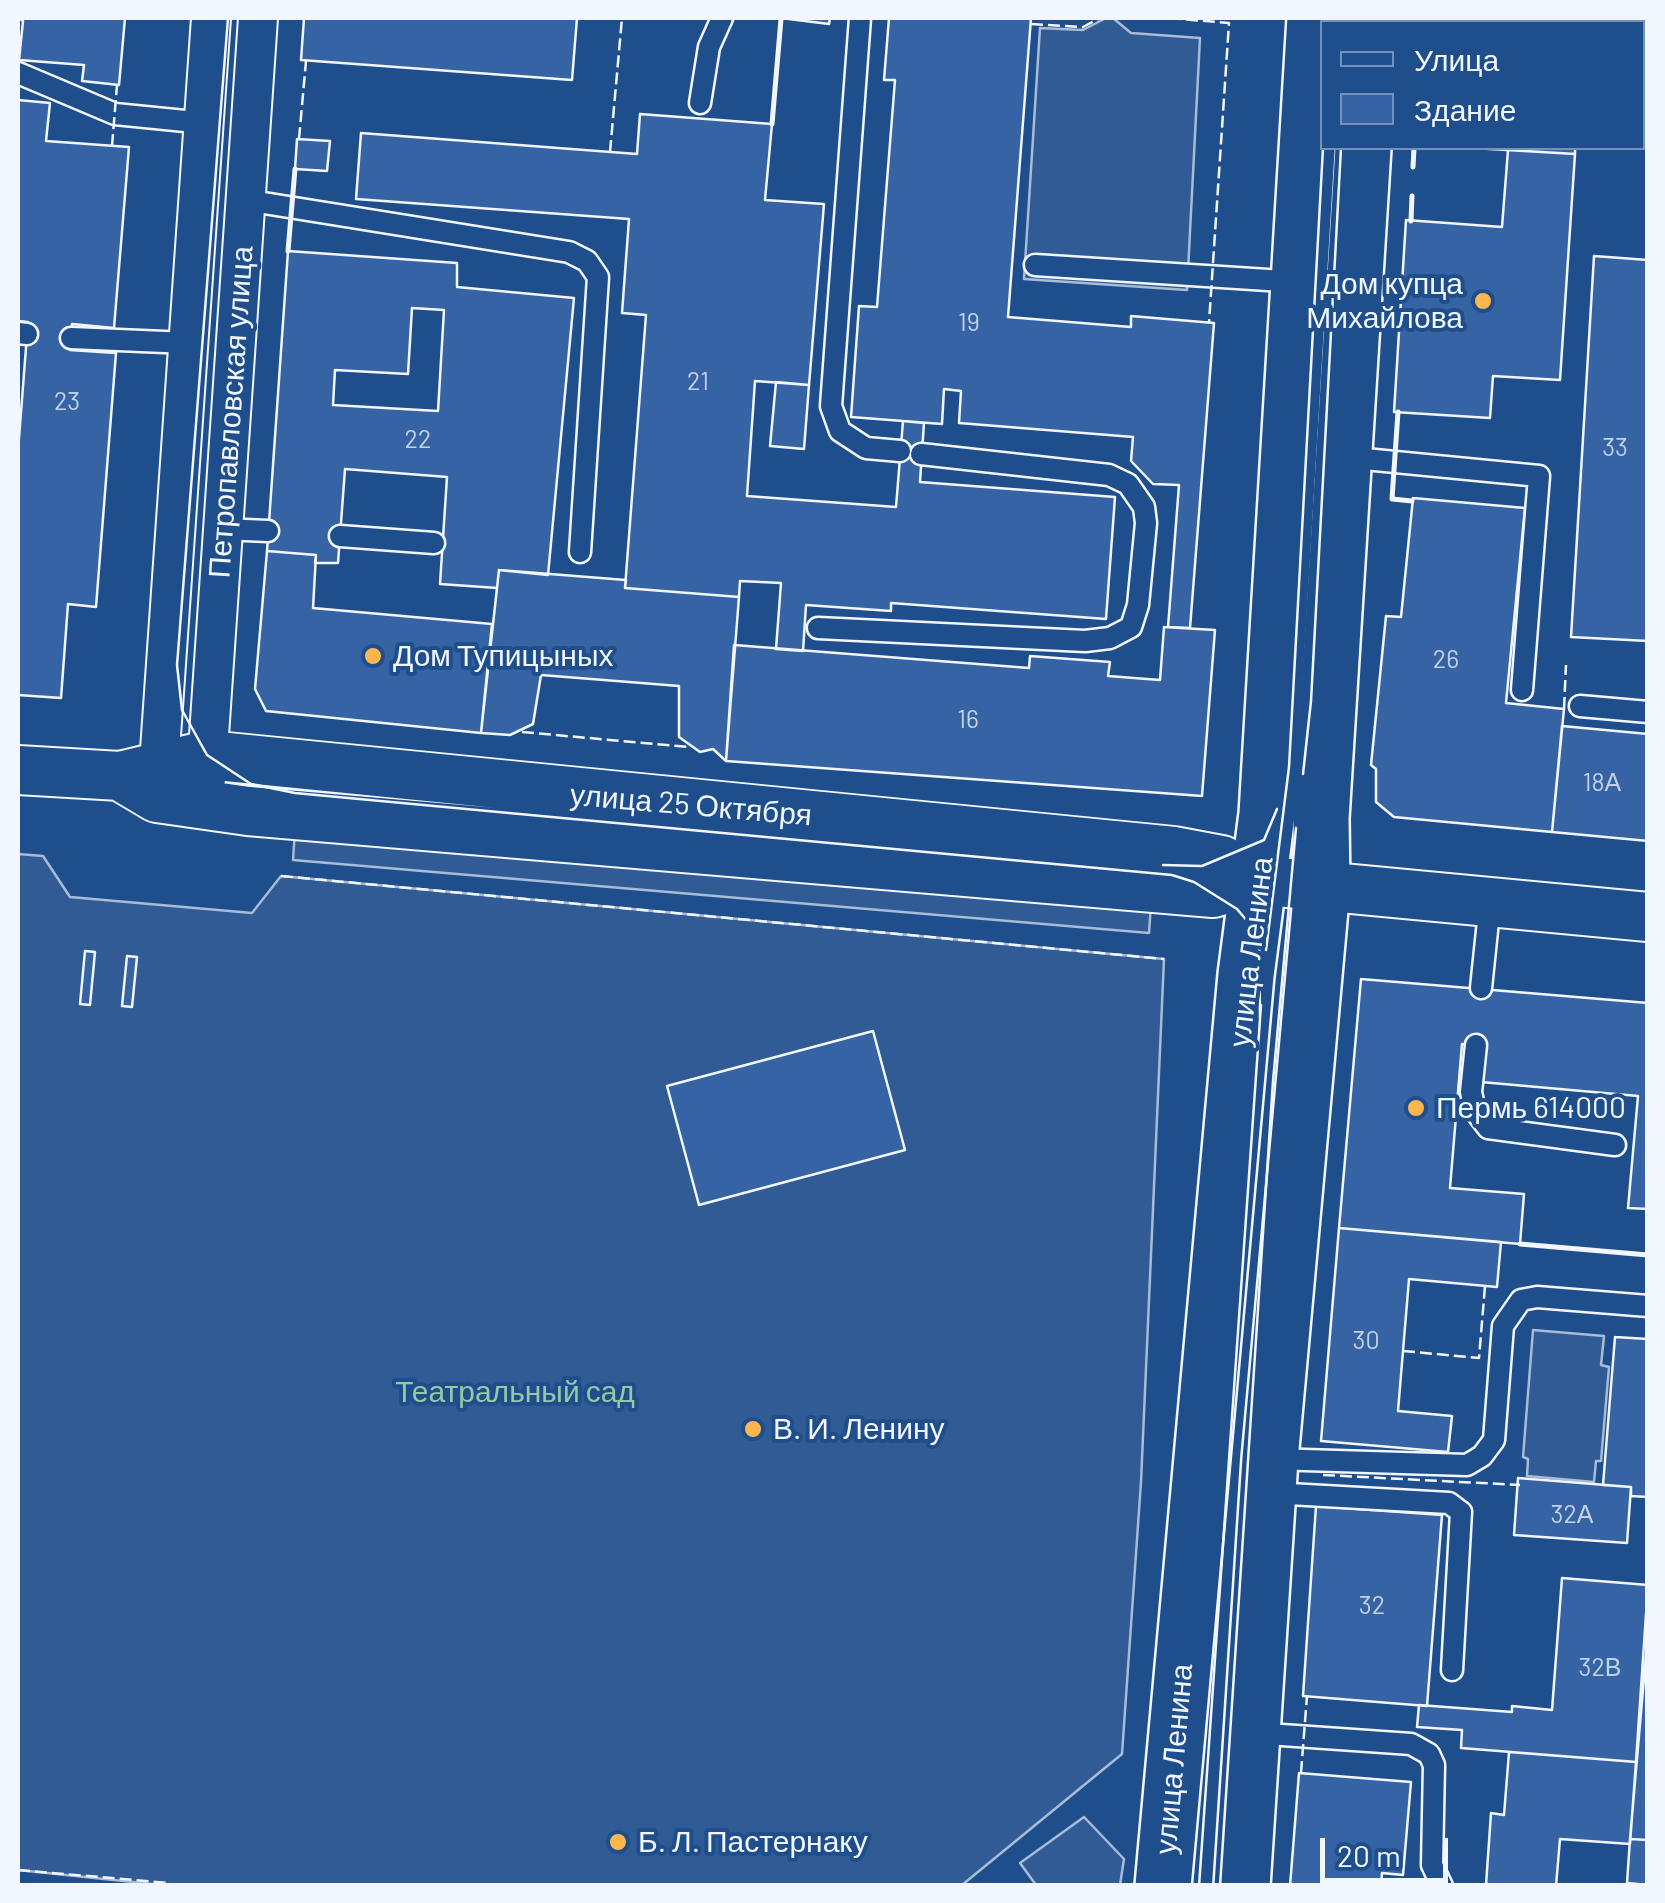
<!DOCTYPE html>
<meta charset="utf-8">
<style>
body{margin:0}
#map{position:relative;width:1665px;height:1903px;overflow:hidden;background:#1f4e8c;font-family:Barlow,sans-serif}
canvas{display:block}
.frame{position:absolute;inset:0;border:20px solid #f2f6ff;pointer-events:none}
.legend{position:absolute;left:1320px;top:20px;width:325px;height:130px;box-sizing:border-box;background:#1f4e8c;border:2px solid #7391ba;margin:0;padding:12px 18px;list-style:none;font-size:30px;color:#f2f6ff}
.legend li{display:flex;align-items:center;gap:20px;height:50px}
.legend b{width:50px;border:2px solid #7391ba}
.scale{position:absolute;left:1320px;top:1838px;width:128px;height:45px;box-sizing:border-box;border:5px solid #f2f6ff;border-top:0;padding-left:12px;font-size:30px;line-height:35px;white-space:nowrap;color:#f2f6ff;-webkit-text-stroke:8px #1f4e8c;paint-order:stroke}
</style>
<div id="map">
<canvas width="1665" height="1903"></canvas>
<div class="frame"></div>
<ul class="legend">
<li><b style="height:12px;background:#1f4e8c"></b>Улица</li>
<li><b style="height:28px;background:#3563a3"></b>Здание</li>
</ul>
<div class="scale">20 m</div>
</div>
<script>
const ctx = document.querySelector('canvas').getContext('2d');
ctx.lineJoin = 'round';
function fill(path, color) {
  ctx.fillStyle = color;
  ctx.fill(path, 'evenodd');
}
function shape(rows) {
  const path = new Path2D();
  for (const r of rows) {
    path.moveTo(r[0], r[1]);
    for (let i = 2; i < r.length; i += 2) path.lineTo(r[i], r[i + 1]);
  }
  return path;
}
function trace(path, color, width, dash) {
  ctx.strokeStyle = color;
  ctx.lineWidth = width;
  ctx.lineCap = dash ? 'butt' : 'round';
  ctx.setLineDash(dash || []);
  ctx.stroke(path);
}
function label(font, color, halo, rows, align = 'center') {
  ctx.font = font + ' Barlow,sans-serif';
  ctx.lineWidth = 8;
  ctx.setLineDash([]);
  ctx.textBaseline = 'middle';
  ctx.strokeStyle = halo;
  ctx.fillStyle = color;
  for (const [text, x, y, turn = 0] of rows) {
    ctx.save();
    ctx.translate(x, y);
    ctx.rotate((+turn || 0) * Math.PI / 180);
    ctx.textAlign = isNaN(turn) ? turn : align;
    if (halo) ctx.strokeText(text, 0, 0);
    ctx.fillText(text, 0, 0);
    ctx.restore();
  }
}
const built = shape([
 [1106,18,1113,18,1131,33,1200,38,1187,290,1024,279,1040,28,1083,30,1106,18],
 [295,830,1151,904,1149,933,293,860,295,830],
 [18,854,43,856,70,897,252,913,281,876,1164,959,1141,1482,1122,1754,962,1885,171,1886,18,1870,18,854],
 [1533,1330,1604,1336,1601,1365,1609,1367,1601,1461,1596,1461,1594,1482,1527,1476,1528,1459,1523,1457,1533,1330],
 [1084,1817,1124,1859,1120,1885,1036,1885,1020,1863,1084,1817]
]);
const building = shape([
 [18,18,125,18,119,85,82,81,84,65,19,60,23,21,18,18],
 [304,18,577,18,572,80,301,60,304,18],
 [781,18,830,18,829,24,781,18],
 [889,18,1031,18,1008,317,1131,327,1131,316,1214,323,1190,628,1168,627,1179,485,1153,484,1131,461,1133,437,959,423,961,391,944,389,942,424,851,417,859,306,877,307,895,80,884,80,889,18],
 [1419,18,1520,18,1579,22,1418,22,1419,18],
 [18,100,50,103,46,141,129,147,114,328,72,324,70,350,116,353,96,607,68,604,61,698,18,695,18,451,28,322,18,321,18,100],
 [640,114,772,124,765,200,824,204,809,385,755,381,747,496,896,507,903,421,924,423,920,482,1115,497,1106,619,891,603,891,611,806,605,803,651,776,649,781,583,740,581,739,597,625,588,646,315,622,313,629,219,356,199,361,133,637,154,640,114],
 [297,139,330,141,327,171,295,169,297,139],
 [1473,148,1575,148,1575,154,1473,148],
 [1508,150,1575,154,1560,380,1493,376,1490,418,1394,412,1406,220,1502,227,1508,150],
 [288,251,457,263,457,287,574,298,548,575,499,570,497,588,440,584,447,477,345,469,338,563,315,563,316,555,267,551,288,251],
 [412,308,444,310,438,411,333,405,335,370,408,374,412,308],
 [1594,256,1648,260,1648,641,1571,637,1594,256],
 [776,382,809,385,804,449,770,446,776,382],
 [1413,498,1525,508,1506,703,1564,709,1552,832,1394,817,1376,802,1376,769,1371,765,1386,616,1401,617,1413,498],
 [267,551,316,555,313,608,492,624,481,733,266,711,255,689,267,551],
 [499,570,626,580,625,588,739,597,726,761,713,749,700,752,679,737,679,686,541,675,533,724,510,735,481,733,499,570],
 [1164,627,1215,630,1202,796,726,761,734,645,1029,668,1030,656,1110,662,1108,676,1160,680,1164,627],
 [1562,726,1648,734,1648,841,1552,832,1562,726],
 [85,951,95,952,90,1005,80,1004,85,951],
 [127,956,137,957,132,1007,122,1006,127,956],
 [1361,979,1648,1003,1648,1209,1628,1208,1638,1096,1481,1082,1484,1046,1462,1044,1450,1188,1524,1194,1520,1244,1339,1228,1361,979],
 [873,1031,905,1150,699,1205,667,1086,873,1031],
 [1339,1228,1501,1242,1497,1287,1409,1279,1398,1411,1452,1416,1448,1452,1321,1441,1339,1228],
 [1615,1337,1648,1339,1648,1497,1631,1496,1631,1487,1603,1485,1615,1337],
 [1518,1478,1631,1487,1627,1543,1514,1535,1518,1478],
 [1316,1506,1442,1515,1427,1706,1303,1696,1316,1506],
 [1562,1578,1648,1585,1636,1762,1461,1748,1462,1730,1417,1727,1419,1705,1512,1712,1512,1706,1552,1710,1562,1578],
 [1648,1632,1648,1840,1630,1839,1648,1632],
 [1509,1752,1636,1762,1630,1844,1560,1839,1556,1886,1486,1885,1491,1813,1504,1815,1509,1752],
 [1299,1773,1411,1782,1403,1875,1382,1873,1381,1886,1290,1886,1299,1773],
 [1630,1839,1648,1840,1648,1885,1627,1883,1630,1839]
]);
const service = shape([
 [860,18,831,406,840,431,866,448,900,451],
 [18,73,115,114,205,123],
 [700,103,709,47,722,18],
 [245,200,569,252,587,261,598,277,580,552],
 [1035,265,1299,282],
 [18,333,27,334],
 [71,338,188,343],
 [1344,457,1539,476,1522,690],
 [222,529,268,531],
 [340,536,434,543],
 [818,628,1085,641,1110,638,1131,627,1138,605,1146,523,1144,507,1128,484,1109,475,921,454],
 [1580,706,1648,712],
 [1481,988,1490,902],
 [1476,1045,1471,1092,1475,1111,1488,1128,1615,1145],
 [1272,1459,1467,1465,1482,1456,1494,1440,1503,1326,1521,1300,1537,1297,1648,1306],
 [1271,1493,1449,1503,1461,1512,1452,1670],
 [1253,1733,1411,1744,1429,1754,1434,1765,1432,1865,1442,1886]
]);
const minor = shape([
 [206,779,258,18],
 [157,793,211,18]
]);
const tertiary = shape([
 [18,770,120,776,207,755,1174,851,1222,860,1257,880],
 [120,776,157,798,248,811,1213,893,1257,880,1648,917]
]);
const secondary = shape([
 [1371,22,1372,18],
 [1242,1886,1270,1459,1322,887,1321,818,1363,148]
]);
const primary = shape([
 [1163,1886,1246,975,1267,814,1315,18]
]);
const tram = shape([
 [228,18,177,665,182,710,207,755,251,784,295,793,1172,875,1194,882,1237,909,1259,935,1260,1018],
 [1330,22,1331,18],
 [1348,22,1348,18],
 [1303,774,1311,701,1341,148],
 [1163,865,1202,866,1264,840,1277,809],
 [1266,950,1289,767,1323,148],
 [1199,1886,1261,1005],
 [1220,1886,1273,1081,1296,828]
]);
const fence = shape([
 [1169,18,1229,23,1209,323],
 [1031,24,1083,27,1100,18],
 [299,139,306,61],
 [112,146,117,85],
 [610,152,622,18],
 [1564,709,1566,665],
 [522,732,688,747],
 [281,876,1164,959],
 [1403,1351,1479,1358,1485,1286],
 [1323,1475,1520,1485],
 [1301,1773,1307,1696],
 [18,1870,169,1883]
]);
const wall = shape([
 [772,124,781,19],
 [1413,167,1414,148],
 [1411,221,1412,196],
 [288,251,295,169],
 [1398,412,1392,499,1412,501],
 [1520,1244,1648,1255]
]);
const markers = [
 [1483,301,10,"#ffb74d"],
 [373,656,10,"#ffb74d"],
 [1416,1108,10,"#ffb74d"],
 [753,1429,10,"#ffb74d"],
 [618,1842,10,"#ffb74d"]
];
const numberNames = [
 ["19",969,323],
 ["21",698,382],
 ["23",67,402],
 ["22",418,440],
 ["33",1615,448],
 ["26",1446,660],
 ["16",968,720],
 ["18А",1602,783],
 ["30",1366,1341],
 ["32А",1572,1515],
 ["32",1372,1606],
 ["32В",1600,1668]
];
const poiNames = [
 ["Дом купца",1463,284,"right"],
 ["Михайлова",1463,318,"right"],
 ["Дом Тупицыных",393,656],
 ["Пермь 614000",1436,1108],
 ["В. И. Ленину",773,1429],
 ["Б. Л. Пастернаку",638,1842]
];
const streetNames = [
 ["Петропавловская улица",231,412,-86],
 ["улица 25 Октября",691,805,5],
 ["улица Ленина",1251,952,-83],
 ["улица Ленина",1174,1759,-85]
];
const parkNames = [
 ["Театральный сад",515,1392]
];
fill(built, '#305b95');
trace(built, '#a8bbd7', 2.5);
fill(building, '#3563a3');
trace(building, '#f2f6ff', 2.5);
trace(service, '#f2f6ff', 25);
trace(minor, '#f2f6ff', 42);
trace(tertiary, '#f2f6ff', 52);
trace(secondary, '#f2f6ff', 60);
trace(primary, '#f2f6ff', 60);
trace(service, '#1f4e8c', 20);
trace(minor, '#1f4e8c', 38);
trace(tertiary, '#1f4e8c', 48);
trace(secondary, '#1f4e8c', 55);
trace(primary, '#1f4e8c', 55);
trace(tram, '#f2f6ff', 2.5);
trace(fence, '#f2f6ff', 2.5, [12, 5]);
trace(wall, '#f2f6ff', 5);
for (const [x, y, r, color] of markers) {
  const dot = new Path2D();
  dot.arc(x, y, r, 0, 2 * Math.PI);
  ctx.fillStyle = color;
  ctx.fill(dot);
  trace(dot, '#1f4e8c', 4);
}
label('25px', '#c3d1e8', null, numberNames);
label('30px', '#f2f6ff', '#1f4e8c', poiNames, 'left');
label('30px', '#f2f6ff', '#1f4e8c', streetNames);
label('30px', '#97c8a6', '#1f4e8c', parkNames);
</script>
